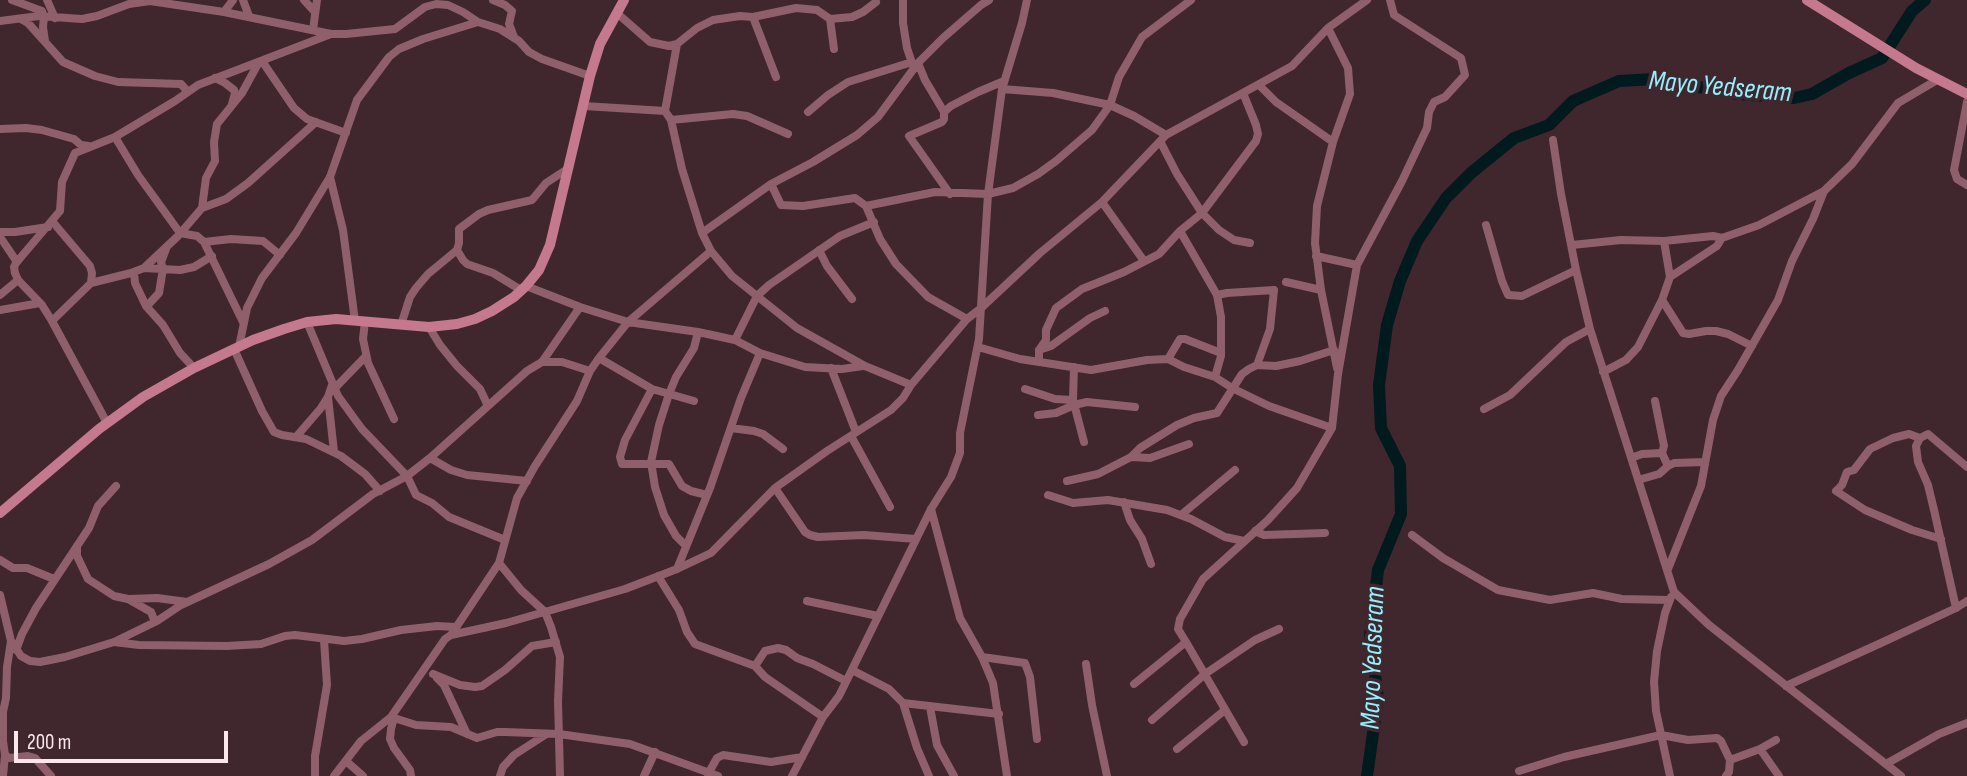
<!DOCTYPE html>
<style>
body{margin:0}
#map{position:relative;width:1967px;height:776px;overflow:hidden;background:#40262d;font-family:"Sofia Sans Condensed",sans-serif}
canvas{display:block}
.scale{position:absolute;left:14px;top:731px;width:214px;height:32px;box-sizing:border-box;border:4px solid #fae8ec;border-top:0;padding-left:9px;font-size:21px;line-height:24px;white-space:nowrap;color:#fae8ec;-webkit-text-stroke:5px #40262d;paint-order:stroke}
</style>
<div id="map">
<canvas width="1967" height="776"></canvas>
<div class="scale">200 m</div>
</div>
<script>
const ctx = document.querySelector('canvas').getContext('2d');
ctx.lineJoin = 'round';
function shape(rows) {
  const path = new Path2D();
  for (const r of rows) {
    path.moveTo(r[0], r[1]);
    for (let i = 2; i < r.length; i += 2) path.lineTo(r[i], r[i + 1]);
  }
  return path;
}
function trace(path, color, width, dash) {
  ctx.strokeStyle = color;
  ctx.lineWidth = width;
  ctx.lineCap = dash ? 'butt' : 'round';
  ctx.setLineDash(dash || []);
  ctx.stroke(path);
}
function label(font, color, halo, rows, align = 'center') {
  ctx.font = font + ' "Sofia Sans Condensed",sans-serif';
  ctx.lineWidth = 7;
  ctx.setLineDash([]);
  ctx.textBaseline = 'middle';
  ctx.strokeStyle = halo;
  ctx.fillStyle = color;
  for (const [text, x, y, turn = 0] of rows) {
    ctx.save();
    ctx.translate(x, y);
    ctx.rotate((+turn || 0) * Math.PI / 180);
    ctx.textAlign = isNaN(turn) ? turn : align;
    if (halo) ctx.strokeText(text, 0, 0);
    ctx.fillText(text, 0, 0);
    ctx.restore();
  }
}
const river = shape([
 [1367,776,1378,698,1370,637,1378,570,1401,514,1400,466,1381,428,1379,385,1387,325,1400,281,1417,241,1446,198,1471,173,1514,138,1549,125,1573,101,1619,81,1655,79,1738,94,1794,98,1812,94,1849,73,1882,58,1912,11,1925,0]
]);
const street = shape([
 [12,0,42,11,44,17,43,27,45,41],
 [47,0,55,18],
 [243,0,249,16],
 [304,0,315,12],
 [493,0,505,5,512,11,509,24,514,37],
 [903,0,903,23,907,48,913,66],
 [224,12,233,0],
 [618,14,650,42,669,46,677,44,697,28,713,20,740,16,753,17,796,8,817,10,830,19,852,17,863,12,876,2],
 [753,17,776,77],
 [21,19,28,23,63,62,95,76,118,82,181,84,188,92],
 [830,19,834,49],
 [0,21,39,16,82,19,97,16,129,4,150,1,224,12,331,34,346,34,395,29,425,7,436,4,448,5,463,12,478,22,500,29,519,41,529,52,542,59,590,76],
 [1328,28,1348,68,1350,94,1333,142,1317,206,1315,243,1321,290,1337,368],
 [313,30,317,0],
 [262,61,294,108,307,119,346,133],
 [918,63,925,80,944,112],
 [215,78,225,83,234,90,235,93,232,104],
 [1259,85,1276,102,1333,142],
 [1002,89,1053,93,1110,105,1134,116,1166,135],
 [1967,102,1954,170,1957,179,1967,185],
 [584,106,665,111,671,120,682,169,702,233,711,251,732,276,797,328,865,366,911,385],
 [665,111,677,44],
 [808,112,828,95,848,82,912,62],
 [671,120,733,114,747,116,788,134],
 [0,129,26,128,42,130,74,139,81,145,89,146],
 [115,137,138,175,180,233,197,236,204,242,243,322],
 [1553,140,1561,194,1576,270,1590,329,1674,592,1709,625,1901,776],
 [1160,141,1177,174,1202,213,1219,230,1234,240,1250,243],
 [330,177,343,230,355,321],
 [771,184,781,205,803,206,855,198,866,206,935,192,988,194,1013,188,1038,174,1056,161,1092,130,1110,105,1119,77,1142,37,1191,0],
 [950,194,909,136,942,122,944,119,944,112,951,106,978,92,1004,81],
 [1102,202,1144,261],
 [866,206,880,239,896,264,928,297,967,319],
 [202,208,206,178,215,161,214,142,217,124,242,93,259,62],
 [52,221,90,266,92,273,91,283],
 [1486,225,1502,281,1508,295,1522,296,1576,270],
 [1180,231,1217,295,1221,317,1221,356,1215,377],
 [0,232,15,232,48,227],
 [702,233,771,184,813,162,857,135,878,117,918,63,943,38,981,5,989,0],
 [0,237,17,262],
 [204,242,231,239,263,241,280,255],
 [1572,245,1621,240,1664,241,1713,236,1722,238,1759,225,1824,191,1852,164,1898,103,1937,80],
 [819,250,827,266,852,299],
 [1316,256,1357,265],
 [144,268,178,236,202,208,226,199,248,183,316,122],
 [134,272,135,283,146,306,163,325,180,353,194,368],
 [1670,277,1717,246,1722,238],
 [1286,282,1321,290],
 [526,286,580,307,628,322,698,332,735,340,760,353,805,367,842,369,863,366],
 [521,290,493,273,467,264,463,260,457,250,459,243,459,229,479,214,488,210,532,200,546,183,569,168],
 [0,295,18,280],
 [1217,295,1227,293,1274,290,1270,329,1257,365],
 [1662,300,1683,333,1689,334,1706,331,1716,331,1728,334,1752,346],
 [147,306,159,293,163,269,161,262,166,249],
 [0,310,40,303],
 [52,321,91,283,131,273,144,268,180,270,194,267,212,256],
 [365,321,363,339,368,363,394,419],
 [307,322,338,396,362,429,407,476,416,495,432,503,449,517,505,540],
 [401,325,410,297,416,288,428,274,457,250],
 [429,327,440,345,457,366,480,389,488,406],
 [735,340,757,296,769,285,840,236,874,222],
 [239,347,247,308,262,278,296,233,330,177,357,100,389,57,399,49,423,39,478,22],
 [978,347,1020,359,1091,370,1147,360,1168,359,1184,367,1215,377,1232,388,1269,406,1332,428],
 [234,349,262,411,274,432,282,435,306,439,341,456,365,474,380,491],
 [1039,350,1051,346,1090,318,1105,311],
 [599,358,652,389,694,401],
 [1168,359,1180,339,1185,339,1221,353],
 [542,362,580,307],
 [1039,362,1039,350,1046,340,1046,330,1056,308,1082,289,1124,272,1159,254,1180,231,1202,213,1256,141,1258,134,1256,125,1243,93],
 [1074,367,1073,400,1084,442],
 [831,368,856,432],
 [1603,372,1626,360,1638,347,1662,300,1670,277,1664,241],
 [334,389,366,356],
 [652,389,625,440,620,457,622,464,669,464,682,486,691,491,707,495],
 [1025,389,1055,399,1073,400],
 [328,397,334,452],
 [1655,401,1664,446,1662,453,1668,466],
 [1484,409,1510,395,1566,342,1590,329],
 [1038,415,1056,413,1074,405,1087,402,1135,407],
 [107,423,52,321,42,305,18,280,15,273,14,267,16,263,60,211,62,182,75,153,115,137,175,101,198,85,331,34],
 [731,428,754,431,763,434,783,449],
 [851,436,890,507],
 [296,437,321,408,328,397,332,385],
 [1920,438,1916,446,1918,462,1928,485,1934,510,1956,608],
 [1131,457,1150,458,1189,444],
 [430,458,451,470,467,475,527,481],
 [1631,458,1642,454,1662,453],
 [1638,480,1659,474,1668,466,1674,463,1705,462],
 [1067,481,1098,474,1131,457,1140,448,1177,425,1194,418,1217,413,1242,374,1249,369,1257,365,1276,366,1300,361,1334,350],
 [775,488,805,532,810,535,818,537,864,535,916,539],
 [1048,495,1073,503,1108,500,1167,510,1191,519,1225,537,1244,541],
 [1124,502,1130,520,1142,539,1151,564],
 [931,509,960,618,982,657,993,683,1007,776],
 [1181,515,1235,470],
 [1255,531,1264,535,1325,533],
 [1412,535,1443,558,1498,590,1550,600,1593,593,1622,599,1670,600],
 [1941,539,1912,530,1865,510,1836,491,1842,485,1847,472,1854,470,1870,449,1893,438,1909,434,1920,438,1928,434,1967,467],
 [77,546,77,556,88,579,114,596,128,599,157,598,187,602],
 [686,546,676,536,664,515,655,487,651,462,659,425,669,394,676,377,694,348,698,332],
 [0,560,13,568,27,568,54,579],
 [499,563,521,590,545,612,551,627,560,657,558,701,560,776],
 [677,569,710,488,741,398,760,353],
 [1668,569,1701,486,1713,420,1721,396,1738,370,1778,300,1792,261,1813,219,1824,191],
 [658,576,679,610,687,632,695,644,755,666,765,677,823,717],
 [0,595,11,641,21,656,30,661,40,662,65,657,114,642,157,621,181,605,269,564,312,540,373,494,407,476,430,458,527,371,542,362,562,362,590,371],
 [128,599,151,612,155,622],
 [807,601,878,616],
 [451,635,506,623,625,589,677,569,711,553,775,488,827,451,891,410,903,398,911,385,967,319,980,309,1040,253,1102,202,1166,135,1292,66,1328,28,1367,0],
 [114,642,139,645,227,646,261,644,285,636,295,635,344,641,362,639,401,630,437,626,456,627],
 [1186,642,1244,742],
 [16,650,22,634,36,608,89,528,98,506,116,486],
 [982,657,1025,663,1030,677,1037,739],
 [1086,664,1092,705,1107,776],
 [755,666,765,651,778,648,786,650,797,658,813,664,846,681],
 [852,670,889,689,903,703,917,748,929,776],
 [433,674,460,685,475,687,482,686,505,670,532,646,556,642],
 [437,678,444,685,467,734],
 [1134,684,1186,642,1178,629,1180,619,1203,579,1268,520,1297,488,1332,428,1338,374,1357,265,1402,181,1427,128,1429,112,1434,102,1445,97,1465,75,1461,58,1394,15,1390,0],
 [1786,686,1881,643,1956,608,1967,601],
 [903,703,999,714],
 [930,707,937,745,954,776],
 [391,717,416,725,451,727,477,738,497,732,505,732,559,734,630,744,718,776],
 [394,718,391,729,390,739,394,748,410,770,411,776],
 [1152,720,1205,674,1255,640,1279,629],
 [1177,749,1225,710],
 [1760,749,1779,776],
 [5,755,9,758,28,756,35,758,51,776],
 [1730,760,1760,749,1776,740],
 [346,761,363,776],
 [1886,764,1939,734,1967,723],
 [1519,771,1564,757,1661,735,1688,740,1717,738,1721,741,1730,760,1729,772,1726,776],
 [708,774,717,758,723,755,771,762,802,757],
 [3,776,5,755,3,741,3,712,6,698,7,667,11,641],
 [315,776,315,756,327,685,324,640],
 [334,776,361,741,391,717,445,639,451,635,499,563,517,498,535,466,577,401,590,371,599,358,628,322,711,251],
 [500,776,503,767,514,755,545,735],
 [644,776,655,752],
 [792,776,823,717,839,696,931,509,951,477,960,453,960,433,979,339,988,194,1002,89,1022,23,1027,0],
 [1670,776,1656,711,1654,682,1657,651,1665,613,1671,597]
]);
const secondary = shape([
 [1807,0,1916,68,1967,94],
 [0,513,99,429,143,397,194,368,253,340,284,329,307,322,336,319,429,327,457,324,475,319,492,311,514,297,526,286,539,270,550,245,590,76,600,44,624,0]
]);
const waterNames = [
 ["Mayo Yedseram",1720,88,5],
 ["Mayo Yedseram",1374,658,-88]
];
trace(river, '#001a1d', 12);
trace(street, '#905f6c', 8);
trace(secondary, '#c5798e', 10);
label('italic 28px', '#92f1ff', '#40262d', waterNames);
</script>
